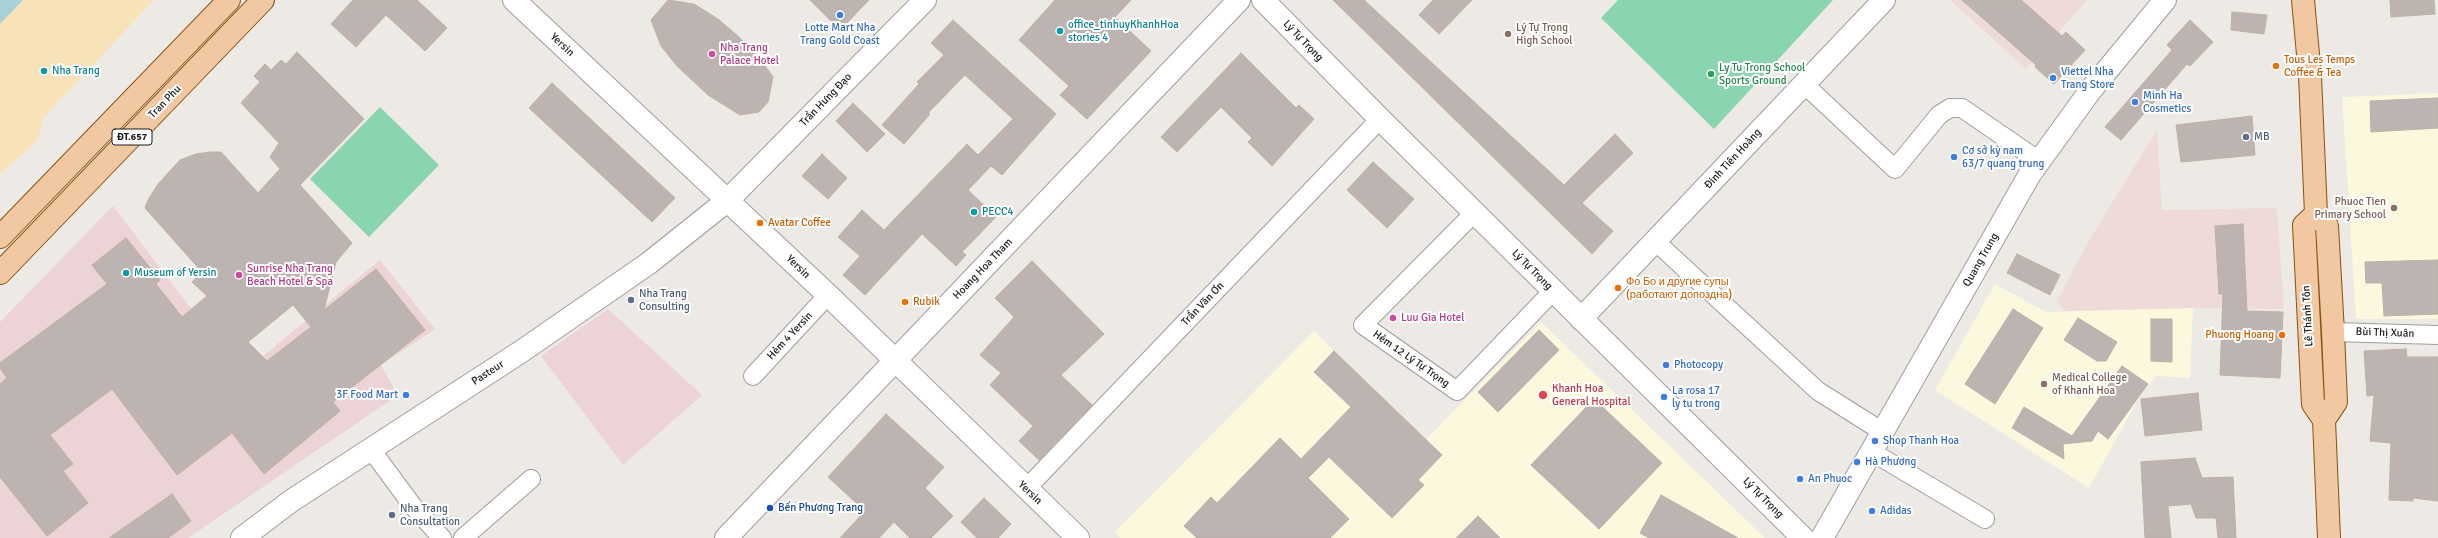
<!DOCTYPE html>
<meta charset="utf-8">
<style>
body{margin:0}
canvas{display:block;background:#ede9e4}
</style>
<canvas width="2438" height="538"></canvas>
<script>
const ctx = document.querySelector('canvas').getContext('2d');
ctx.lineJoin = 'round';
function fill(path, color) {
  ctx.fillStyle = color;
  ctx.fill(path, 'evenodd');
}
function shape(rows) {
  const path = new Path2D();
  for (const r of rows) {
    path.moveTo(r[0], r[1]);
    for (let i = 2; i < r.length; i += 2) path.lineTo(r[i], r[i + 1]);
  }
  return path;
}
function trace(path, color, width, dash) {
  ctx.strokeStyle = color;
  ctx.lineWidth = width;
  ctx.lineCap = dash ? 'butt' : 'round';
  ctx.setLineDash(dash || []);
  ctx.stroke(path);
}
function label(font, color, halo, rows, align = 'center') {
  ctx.font = font + ' Signika,sans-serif';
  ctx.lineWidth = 4;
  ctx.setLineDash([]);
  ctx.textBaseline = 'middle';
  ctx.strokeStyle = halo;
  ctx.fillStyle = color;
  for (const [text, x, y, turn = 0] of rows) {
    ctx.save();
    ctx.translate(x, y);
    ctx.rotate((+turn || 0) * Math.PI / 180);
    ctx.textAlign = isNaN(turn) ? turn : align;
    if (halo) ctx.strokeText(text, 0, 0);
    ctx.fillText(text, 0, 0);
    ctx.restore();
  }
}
const commercial = shape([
 [113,206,241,374,380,260,435,329,381,365,398,395,188,538,0,538,0,322],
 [608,309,702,395,623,465,541,356]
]);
const education = shape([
 [2438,93,2438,319,2356,319,2342,97],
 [1995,284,2046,312,2193,308,2190,378,2156,376,2139,398,2089,488,1935,390],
 [1541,322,1765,538,1120,538,1115,532,1314,331,1426,439]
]);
const military = shape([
 [1950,0,2087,0,2026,69],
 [2157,130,2162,210,2277,208,2284,309,2193,308,2064,311,2057,301,2088,242]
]);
const sand = shape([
 [23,0,154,0,43,118,37,141,0,174,0,24]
]);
const pitch = shape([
 [1618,0,1833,0,1714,129,1601,18],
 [380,107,439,165,369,237,310,179]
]);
const water = shape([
 [0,0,23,0,0,24]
]);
const building = shape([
 [353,0,417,0,447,28,425,51,386,15,356,47,331,24,353,0],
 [668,0,694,4,718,19,739,37,763,63,773,77,768,102,759,112,740,115,708,95,677,66,661,46,651,20,668,0],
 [810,0,869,0,840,30,810,0],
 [1055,0,1131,0,1115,17,1151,51,1087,119,1060,95,1069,86,1019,40,1055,0],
 [1333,0,1364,0,1564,185,1615,134,1633,153,1582,203,1613,231,1592,254,1333,0],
 [1433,0,1472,0,1439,34,1419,15,1433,0],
 [1962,0,2021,0,2062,36,2066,32,2085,50,2054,84,2035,67,2036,65,1962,0],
 [2390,0,2434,0,2435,14,2391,17,2390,0],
 [2232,12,2267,15,2264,34,2231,30,2232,12],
 [953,20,1056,114,1002,175,991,166,968,190,996,217,962,252,966,255,956,266,922,234,865,295,843,275,860,256,838,237,862,210,884,230,967,144,978,155,1013,119,965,75,928,113,930,114,904,144,882,125,919,84,917,82,944,55,931,43,953,20],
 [2190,20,2213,42,2190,66,2187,64,2121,140,2105,127,2172,50,2167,45,2190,20],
 [297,52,364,119,300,185,352,243,336,262,324,310,376,269,425,330,333,402,340,411,264,474,232,433,177,475,112,389,50,435,73,464,63,471,88,503,47,536,0,477,0,384,7,378,0,368,0,363,107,284,92,265,126,238,160,280,156,284,182,317,207,296,192,282,202,272,145,208,148,200,158,184,180,160,196,154,210,152,221,152,258,193,280,169,270,157,279,143,241,103,260,82,254,76,265,64,271,70,281,60,286,64,297,52],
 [293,305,311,327,267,361,248,342,293,305],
 [1241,53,1296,108,1299,105,1314,119,1272,166,1248,142,1252,138,1221,107,1177,152,1161,137,1241,53],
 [552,83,675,198,652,222,529,108,552,83],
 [2438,98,2438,128,2371,132,2370,101,2438,98],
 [853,103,885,134,867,152,836,121,853,103],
 [2252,116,2255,155,2181,162,2176,125,2252,116],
 [822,154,847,178,828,199,802,176,822,154],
 [1373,162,1414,199,1387,228,1347,190,1373,162],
 [2243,224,2247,311,2283,312,2280,378,2220,375,2223,294,2219,294,2215,226,2243,224],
 [2017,254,2060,275,2050,295,2007,273,2017,254],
 [2438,260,2438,314,2384,316,2382,283,2366,283,2365,262,2438,260],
 [1032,261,1104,334,1061,375,1092,405,1039,460,1019,441,1033,426,990,385,1001,373,980,355,1014,317,995,298,1032,261],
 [2013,309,2043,328,1995,404,1965,384,2013,309],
 [2078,318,2117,342,2106,361,2097,361,2064,340,2078,318],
 [2151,319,2172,319,2172,362,2151,361,2151,319],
 [1539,330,1559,350,1498,412,1478,392,1539,330],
 [2406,349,2407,357,2438,357,2438,501,2413,498,2413,501,2389,500,2391,443,2370,441,2374,395,2367,396,2364,351,2406,349],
 [1334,351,1442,455,1418,480,1424,485,1392,518,1329,457,1308,478,1349,519,1330,538,1197,538,1184,526,1211,497,1217,503,1280,438,1301,459,1351,407,1314,372,1334,351],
 [2122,366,2148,384,2108,439,2098,431,2092,441,2063,444,2064,459,2012,428,2024,407,2072,436,2122,366],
 [2198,393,2202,430,2145,436,2141,399,2198,393],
 [1594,399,1662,463,1599,529,1531,465,1594,399],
 [886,414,944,467,925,488,953,516,931,538,910,538,894,522,879,538,840,538,865,511,828,477,886,414],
 [2195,458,2202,478,2233,477,2236,538,2218,538,2216,518,2196,518,2191,504,2168,506,2171,538,2145,538,2141,462,2195,458],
 [172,494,191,521,168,538,109,538,172,494],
 [1661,495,1738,538,1649,538,1640,533,1661,495],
 [984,498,1011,524,998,538,977,538,961,522,984,498],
 [1478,516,1500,538,1456,538,1478,516]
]);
const minor = shape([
 [1804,84,1895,169,1939,115,1950,108,1962,108,2039,161],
 [1474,213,1363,325,1457,391,1553,291],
 [1655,241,1818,391,1883,432],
 [2333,332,2438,335],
 [753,376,828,295],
 [370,448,412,505,442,538],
 [1872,452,1985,519],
 [1026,489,1380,119],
 [463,538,531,479]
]);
const tertiary = shape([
 [514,0,828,295,1078,538],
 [1263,0,1380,119,1803,538],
 [1581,319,1884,0],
 [242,538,291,501,522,351,649,263,728,200,925,0],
 [726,538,1239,0],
 [1822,538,2030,174,2090,91,2165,0]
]);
const primary = shape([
 [2303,0,2310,76,2316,214,2327,226,2333,332,2336,402,2324,420],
 [2316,214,2304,225,2313,404,2324,420,2329,538],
 [0,237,229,0],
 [0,273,263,0]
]);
const markers = [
 [840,15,4,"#3f7fe0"],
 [1060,31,4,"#0f9aa8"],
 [1508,34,4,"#8d6e63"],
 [712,54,4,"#d1479c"],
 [2276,66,4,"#e8710a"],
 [44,71,4,"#0f9aa8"],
 [1711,74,4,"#2e9e5b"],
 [2053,78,4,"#3f7fe0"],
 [2135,102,4,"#3f7fe0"],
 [2246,137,4,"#5c6f8a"],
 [1954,157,4,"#3f7fe0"],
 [2394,208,4,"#8d6e63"],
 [974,212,4,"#0f9aa8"],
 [760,223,4,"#e8710a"],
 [126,273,4,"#0f9aa8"],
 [239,275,4,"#d1479c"],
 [1618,288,4,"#e8710a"],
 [631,300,4,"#5c6f8a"],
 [905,302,4,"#e8710a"],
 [1393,318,4,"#d1479c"],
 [2282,335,4,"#e8710a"],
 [1666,365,4,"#3f7fe0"],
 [2044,384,4,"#8d6e63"],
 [406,395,4,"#3f7fe0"],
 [1543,395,5,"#e0444e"],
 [1664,397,4,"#3f7fe0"],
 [1875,441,4,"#3f7fe0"],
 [1857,462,4,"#3f7fe0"],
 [1800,479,4,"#3f7fe0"],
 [770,508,4,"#1a4fb4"],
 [1872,511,4,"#3f7fe0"],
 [392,515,4,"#5c6f8a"]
];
const shields = [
 [132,137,40]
];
const shieldNames = [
 ["ĐT.657",132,137]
];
const cultureNames = [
 ["office_tinhuyKhanhHoa",1068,25],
 ["stories 4",1068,38],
 ["Nha Trang",52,71],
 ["PECC4",982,212],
 ["Museum of Yersin",134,273]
];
const shopNames = [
 ["Lotte Mart Nha",840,28,"center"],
 ["Trang Gold Coast",840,41,"center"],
 ["Viettel Nha",2061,72],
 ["Trang Store",2061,85],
 ["Minh Ha",2143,96],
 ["Cosmetics",2143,109],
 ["Cơ sở kỳ nam",1962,151],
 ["63/7 quang trung",1962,164],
 ["Photocopy",1674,365],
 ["La rosa 17",1672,391],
 ["ly tu trong",1672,404],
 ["3F Food Mart",398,395,"right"],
 ["Shop Thanh Hoa",1883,441],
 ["Hà Phương",1865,462],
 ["An Phuoc",1808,479],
 ["Adidas",1880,511]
];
const educationNames = [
 ["Lý Tự Trọng",1516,28],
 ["High School",1516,41],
 ["Phuoc Tien",2386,202,"right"],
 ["Primary School",2386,215,"right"],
 ["Medical College",2052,378],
 ["of Khanh Hoa",2052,391]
];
const streetNames = [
 ["Lý Tự Trọng",1303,41,46],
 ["Yersin",562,45,43],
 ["Trần Hưng Đạo",826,100,-46],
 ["Tran Phu",165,102,-46],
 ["Đinh Tiên Hoàng",1733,159,-47],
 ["Quang Trung",1981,260,-60],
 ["Yersin",798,267,44],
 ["Hoang Hoa Tham",983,269,-46],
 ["Lý Tự Trọng",1532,270,45],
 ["Trần Văn Ơn",1203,304,-46],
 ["Lê Thánh Tôn",2308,316,-93],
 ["Bùi Thị Xuân",2385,333,2],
 ["Hẻm 4 Yersin",790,336,-47],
 ["Hẻm 12 Lý Tự Trọng",1411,359,35],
 ["Pasteur",488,373,-33],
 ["Yersin",1030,493,44],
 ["Lý Tự Trọng",1763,498,45]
];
const hotelNames = [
 ["Nha Trang",720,48],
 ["Palace Hotel",720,61],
 ["Sunrise Nha Trang",247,269],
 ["Beach Hotel & Spa",247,282],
 ["Luu Gia Hotel",1401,318]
];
const foodNames = [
 ["Tous Les Temps",2284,60],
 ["Coffee & Tea",2284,73],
 ["Avatar Coffee",768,223],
 ["Фо Бо и другие супы",1626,282],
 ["(работают допоздна)",1626,295],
 ["Rubik",913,302],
 ["Phuong Hoang",2274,335,"right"]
];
const leisureNames = [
 ["Ly Tu Trong School",1719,68],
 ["Sports Ground",1719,81]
];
const serviceNames = [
 ["MB",2254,137],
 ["Nha Trang",639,294],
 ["Consulting",639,307],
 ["Nha Trang",400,509],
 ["Consultation",400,522]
];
const healthNames = [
 ["Khanh Hoa",1552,389],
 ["General Hospital",1552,402]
];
const transitNames = [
 ["Bến Phương Trang",778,508]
];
fill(commercial, '#ecd4d6');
fill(education, '#fbf8de');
fill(military, '#eedbd8');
fill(sand, '#f7e3b7');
fill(pitch, '#89d5af');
fill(water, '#a8d1d7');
fill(building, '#bdb4b1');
trace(building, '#bdafa7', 1);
trace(minor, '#9e9e9e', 20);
trace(tertiary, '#9e9e9e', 24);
trace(primary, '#87520f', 24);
trace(minor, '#fff', 18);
trace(tertiary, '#fff', 22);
trace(primary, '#f2c8a3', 22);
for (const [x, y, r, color] of markers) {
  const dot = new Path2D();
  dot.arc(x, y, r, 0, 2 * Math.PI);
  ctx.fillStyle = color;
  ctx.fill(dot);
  trace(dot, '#fff', 1.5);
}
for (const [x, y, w] of shields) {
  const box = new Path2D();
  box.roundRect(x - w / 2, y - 8, w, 16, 3);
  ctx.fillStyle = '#fff';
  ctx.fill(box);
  trace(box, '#1d1d1d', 1);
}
label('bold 10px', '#1d1d1d', null, shieldNames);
label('11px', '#0d838f', '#fff', cultureNames, 'left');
label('11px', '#366cbe', '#fff', shopNames, 'left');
label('11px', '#785e54', '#fff', educationNames, 'left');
label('11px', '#1d1d1d', '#fff', streetNames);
label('11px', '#b23c85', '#fff', hotelNames, 'left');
label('11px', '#c56008', '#fff', foodNames, 'left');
label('11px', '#27864d', '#fff', leisureNames, 'left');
label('11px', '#4e5e75', '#fff', serviceNames, 'left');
label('11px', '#be3a42', '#fff', healthNames, 'left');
label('11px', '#164399', '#fff', transitNames, 'left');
</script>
